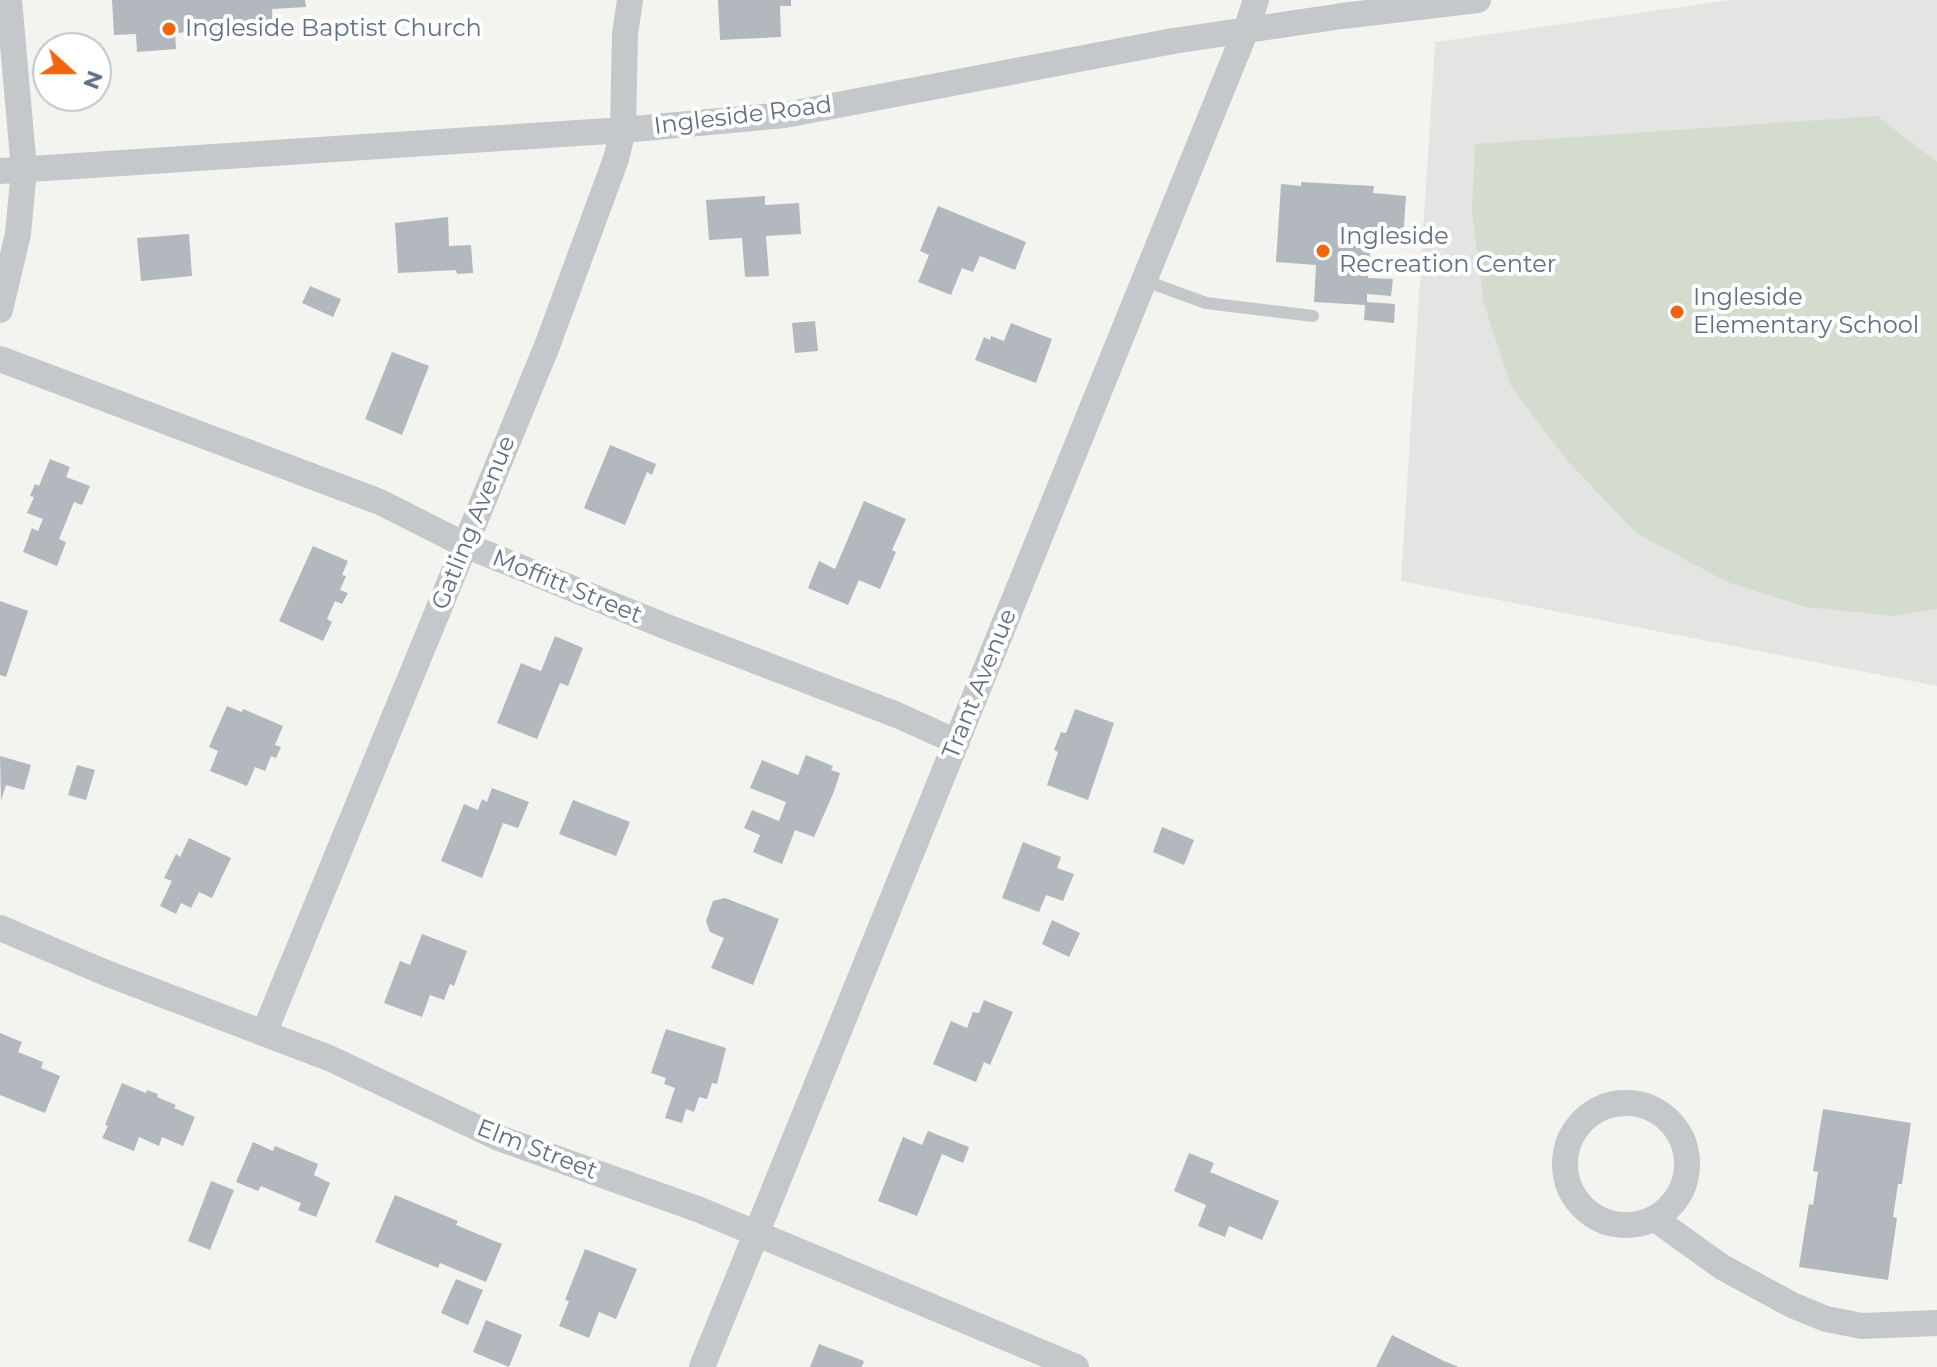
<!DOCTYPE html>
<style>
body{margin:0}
#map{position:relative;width:1937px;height:1367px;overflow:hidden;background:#f3f4ef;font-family:Montserrat,sans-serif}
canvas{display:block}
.north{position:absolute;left:32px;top:32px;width:80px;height:80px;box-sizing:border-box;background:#fff;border:2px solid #bfc5cd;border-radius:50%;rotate:111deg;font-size:22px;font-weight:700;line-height:32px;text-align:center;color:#606f83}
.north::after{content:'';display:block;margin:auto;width:28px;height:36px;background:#f3640f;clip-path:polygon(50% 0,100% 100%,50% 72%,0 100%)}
</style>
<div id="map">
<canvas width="1937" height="1367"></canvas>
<div class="north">N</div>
</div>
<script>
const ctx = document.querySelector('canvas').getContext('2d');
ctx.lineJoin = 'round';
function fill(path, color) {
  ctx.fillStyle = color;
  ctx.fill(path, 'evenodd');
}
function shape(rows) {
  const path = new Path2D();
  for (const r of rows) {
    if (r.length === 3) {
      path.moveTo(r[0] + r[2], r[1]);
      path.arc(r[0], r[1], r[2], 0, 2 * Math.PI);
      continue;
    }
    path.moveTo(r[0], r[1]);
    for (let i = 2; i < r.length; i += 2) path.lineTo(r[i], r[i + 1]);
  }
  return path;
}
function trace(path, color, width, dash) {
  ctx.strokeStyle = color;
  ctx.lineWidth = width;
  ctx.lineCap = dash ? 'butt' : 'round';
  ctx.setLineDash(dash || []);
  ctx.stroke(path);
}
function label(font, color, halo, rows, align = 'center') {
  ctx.font = font + ' Montserrat,sans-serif';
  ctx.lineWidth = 8;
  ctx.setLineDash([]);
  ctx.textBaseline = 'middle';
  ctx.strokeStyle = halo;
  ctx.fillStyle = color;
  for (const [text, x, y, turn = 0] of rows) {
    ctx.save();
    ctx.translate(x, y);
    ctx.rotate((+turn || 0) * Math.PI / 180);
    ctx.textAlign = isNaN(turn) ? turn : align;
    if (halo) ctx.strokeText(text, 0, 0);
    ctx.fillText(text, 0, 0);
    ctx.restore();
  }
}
const built = shape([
 [1730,0,1937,0,1937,686,1401,581,1435,42]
]);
const green = shape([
 [1877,116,1937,162,1937,609,1895,616,1806,607,1727,582,1636,533,1566,459,1511,386,1484,304,1472,213,1475,144]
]);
const building = shape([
 [112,0,305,0,306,7,272,9,273,26,175,33,176,49,137,52,136,34,114,35],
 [718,0,791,0,791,6,780,6,781,37,720,40],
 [1301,182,1374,186,1373,193,1406,196,1403,240,1371,237,1368,278,1393,279,1391,296,1367,294,1367,302,1395,304,1394,323,1364,320,1365,305,1314,302,1316,265,1276,262,1281,184,1301,186],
 [765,196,765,205,799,203,801,234,766,236,769,276,745,277,742,238,709,240,706,200],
 [938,206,1026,242,1015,270,980,256,973,272,962,268,951,295,918,282,929,255,920,251],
 [448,217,449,246,471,245,473,273,457,274,456,270,398,273,395,223],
 [189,234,192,276,141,281,137,238],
 [310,286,341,299,333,317,302,303],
 [815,321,818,351,795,353,792,323],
 [1011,323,1052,339,1036,383,975,360,984,337,990,340,991,336,1004,341],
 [392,352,429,366,402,435,365,419],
 [610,445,656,464,652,475,647,472,625,525,584,508],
 [50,459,70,467,66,477,90,486,82,505,74,502,59,539,66,542,57,566,23,552,32,528,38,531,43,519,27,513,34,497,30,496,35,484,39,486],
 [864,501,906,519,892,550,896,552,880,589,859,580,848,605,808,588,819,561,835,569],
 [313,546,348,561,342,575,346,576,340,590,348,593,342,604,335,601,327,619,332,622,323,641,279,621],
 [0,601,28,611,6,677,0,675],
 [555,636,583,648,568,686,560,683,537,739,497,723,521,663,541,671],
 [227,706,242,712,243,709,283,726,275,745,281,747,276,758,271,756,265,771,255,767,247,786,210,771,218,751,209,747],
 [1075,709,1114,723,1088,800,1047,785,1058,752,1054,750,1061,732,1066,733],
 [806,755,833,766,831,770,840,773,833,794,814,837,795,830,782,864,753,852,760,835,744,828,752,810,779,821,786,802,750,788,762,760,798,775],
 [0,756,31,765,24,790,6,785,1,801],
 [77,765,95,770,86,800,68,795],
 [492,788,529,802,518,828,503,823,482,878,441,861,464,804,478,810,482,799,487,802],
 [573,800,630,822,616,856,559,834],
 [1162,827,1194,840,1184,865,1153,852],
 [189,838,231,858,212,898,199,892,191,908,181,903,176,914,160,906,172,881,164,878,176,854,180,857],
 [1023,842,1061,857,1057,868,1074,874,1063,901,1046,895,1039,912,1002,898],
 [725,898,779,919,753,985,711,968,724,938,710,932,706,921,713,901],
 [1052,920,1080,933,1069,957,1042,944],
 [422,934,467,951,454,986,450,984,444,1000,430,995,422,1017,384,1003,400,961,410,965],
 [984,1000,1013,1012,990,1065,984,1062,976,1082,933,1064,951,1021,967,1028,973,1012,979,1013],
 [666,1029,726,1048,717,1084,712,1083,707,1099,699,1097,694,1112,686,1109,682,1123,665,1118,675,1088,664,1084,666,1078,651,1073],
 [0,1033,22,1042,18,1052,43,1062,41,1068,60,1076,45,1113,0,1095],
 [122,1083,146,1093,147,1090,158,1094,157,1097,176,1105,174,1108,195,1117,183,1146,162,1137,159,1146,139,1137,134,1151,102,1138,108,1126,105,1125],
 [1823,1109,1911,1123,1902,1184,1898,1184,1893,1217,1897,1218,1888,1280,1799,1267,1809,1204,1813,1205,1818,1172,1813,1171],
 [928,1131,969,1147,963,1163,942,1154,917,1216,878,1201,903,1137,922,1145],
 [253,1142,273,1151,275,1146,318,1164,314,1175,330,1183,316,1217,298,1210,301,1203,261,1186,258,1191,236,1182],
 [1189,1153,1214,1163,1210,1172,1279,1201,1262,1240,1229,1226,1225,1237,1198,1226,1206,1205,1174,1191],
 [211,1181,234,1190,210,1250,188,1241],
 [395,1195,458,1221,456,1225,502,1244,486,1282,440,1263,438,1268,375,1242],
 [585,1249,637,1269,616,1319,599,1312,589,1338,559,1326,569,1301,565,1300],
 [456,1279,483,1290,468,1325,441,1313],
 [486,1320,522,1335,509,1367,473,1352],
 [1392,1335,1444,1361,1459,1367,1376,1367],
 [819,1344,864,1361,862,1367,810,1367]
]);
const lane = shape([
 [1143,280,1206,303,1313,316]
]);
const street = shape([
 [0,171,623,130,785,115,1173,41,1342,16,1478,0],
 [0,310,18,234,24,169,9,0],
 [0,359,380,502,465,545,667,627,897,715,957,742],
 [0,928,106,973,329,1058,499,1138,700,1210,1076,1367],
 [264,1033,547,346,616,159,623,130,625,34,630,0],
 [1626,1164,61],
 [1655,1219,1722,1267,1792,1305,1826,1319,1862,1326,1937,1323],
 [702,1367,1246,30,1256,0]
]);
const markers = [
 [169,29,8,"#f3640f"],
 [1323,251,8,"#f3640f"],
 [1677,312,8,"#f3640f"]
];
const poiNames = [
 ["Ingleside Baptist Church",185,29],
 ["Ingleside",1339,237],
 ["Recreation Center",1339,265],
 ["Ingleside",1693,298],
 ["Elementary School",1693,326]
];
const streetNames = [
 ["Ingleside Road",743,116,-7],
 ["Gatling Avenue",474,523,-68],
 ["Moffitt Street",567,587,22],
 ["Trant Avenue",980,684,-68],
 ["Elm Street",537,1150,21]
];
fill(built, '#e4e4e3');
fill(green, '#d3dccf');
fill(building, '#b2b8bd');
trace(lane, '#c5c8cb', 12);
trace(street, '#c5c8cb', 26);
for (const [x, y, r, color] of markers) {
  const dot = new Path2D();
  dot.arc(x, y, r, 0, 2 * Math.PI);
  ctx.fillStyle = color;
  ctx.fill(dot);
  trace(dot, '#fff', 3);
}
label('24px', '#606f83', '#fff', poiNames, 'left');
label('24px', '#606f83', '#fff', streetNames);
</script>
